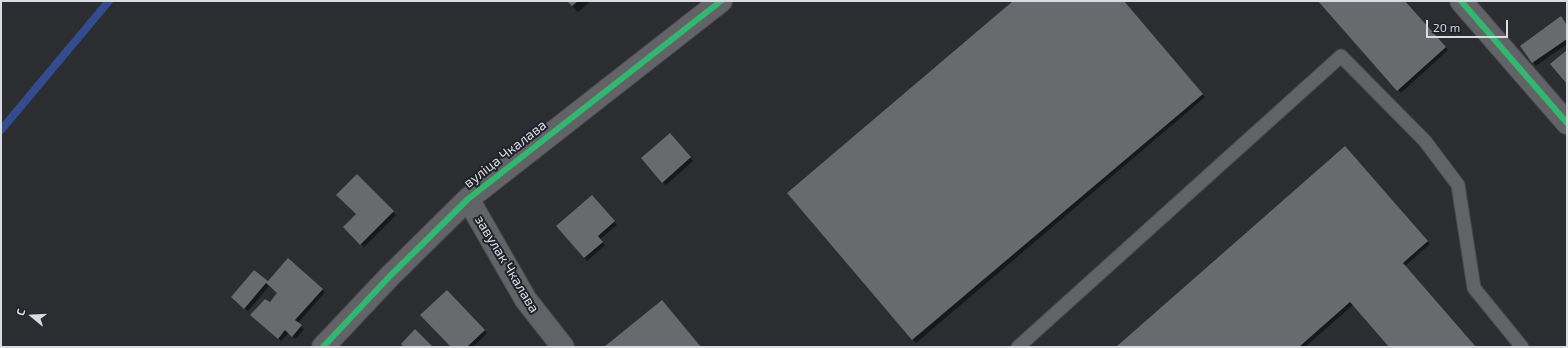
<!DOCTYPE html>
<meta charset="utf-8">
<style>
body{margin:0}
#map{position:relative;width:1568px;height:348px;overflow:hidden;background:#2b2d31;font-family:"Exo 2",sans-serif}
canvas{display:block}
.frame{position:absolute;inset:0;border:2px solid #dadce2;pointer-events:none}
.north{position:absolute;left:12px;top:296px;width:40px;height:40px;-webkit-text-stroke:3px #1f222a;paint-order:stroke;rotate:288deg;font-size:11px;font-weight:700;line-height:16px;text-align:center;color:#dadce2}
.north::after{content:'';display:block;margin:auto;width:14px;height:18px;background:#dadce2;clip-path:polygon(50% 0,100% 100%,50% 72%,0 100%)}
.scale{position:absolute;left:1426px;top:20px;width:82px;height:18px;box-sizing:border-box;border:2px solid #dadce2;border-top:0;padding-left:5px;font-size:12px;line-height:14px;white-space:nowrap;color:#dadce2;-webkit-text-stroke:3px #1f222a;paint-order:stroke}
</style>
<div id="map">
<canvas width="1568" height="348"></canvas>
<div class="frame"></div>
<div class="north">С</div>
<div class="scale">20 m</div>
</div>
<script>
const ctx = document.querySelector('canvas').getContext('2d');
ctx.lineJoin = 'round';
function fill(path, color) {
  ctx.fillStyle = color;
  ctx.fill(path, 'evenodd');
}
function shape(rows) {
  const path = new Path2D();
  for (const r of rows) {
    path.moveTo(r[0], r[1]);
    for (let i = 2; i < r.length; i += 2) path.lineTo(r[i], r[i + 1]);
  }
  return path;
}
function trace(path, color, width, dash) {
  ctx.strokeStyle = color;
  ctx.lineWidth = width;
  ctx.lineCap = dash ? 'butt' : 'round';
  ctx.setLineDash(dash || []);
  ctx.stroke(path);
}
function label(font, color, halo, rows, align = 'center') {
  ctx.font = font + ' "Exo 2",sans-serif';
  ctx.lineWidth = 4;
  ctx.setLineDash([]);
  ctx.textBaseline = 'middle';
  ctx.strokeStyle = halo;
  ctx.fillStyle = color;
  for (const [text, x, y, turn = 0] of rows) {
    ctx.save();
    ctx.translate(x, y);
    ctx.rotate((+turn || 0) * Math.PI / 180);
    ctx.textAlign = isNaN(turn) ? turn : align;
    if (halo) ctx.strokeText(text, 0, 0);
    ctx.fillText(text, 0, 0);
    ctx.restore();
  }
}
const shadow = shape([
 [568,1,591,1,578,12],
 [1014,1,1123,1,1205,97,916,343,789,193],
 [1319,1,1405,1,1448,50,1401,93],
 [1567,25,1567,44,1536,66,1521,46],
 [673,137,693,161,666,185,663,182],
 [1348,151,1430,244,1405,266,1475,347,1390,347,1353,305,1305,347,1117,347],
 [357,176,396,215,364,247,344,227,357,214],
 [595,199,617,225,600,239,605,245,587,261,557,226],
 [254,271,268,283,322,289,325,292,298,323,304,329,296,339,289,333,281,341,255,318,278,294,269,286,248,311,235,300],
 [447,291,487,333,473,347,452,347]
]);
const stream = shape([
 [1,130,109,1]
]);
const building = shape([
 [567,1,578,1,572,6],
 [1013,1,1124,1,1203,94,912,340,787,193],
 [1318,1,1405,1,1446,47,1397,91],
 [1561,16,1567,25,1567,39,1532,63,1520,46],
 [1567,50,1567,84,1550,64],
 [670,133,691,157,662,183,641,158],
 [1345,146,1428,241,1403,263,1476,347,1389,347,1350,302,1299,347,1116,347],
 [357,174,394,211,360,245,343,227,356,214,336,195],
 [592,195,615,221,598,236,603,242,584,258,556,226],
 [288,258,323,289,295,320,302,325,292,337,285,330,278,339,250,315,265,299,270,302,277,293,266,283,244,309,231,297,254,270,268,281],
 [447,290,485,330,467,347,451,347,420,315],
 [662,300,701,347,604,347],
 [415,329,433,347,404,347,401,344]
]);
const service = shape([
 [1018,347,1341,56,1425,141,1458,185,1474,288,1522,347]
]);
const minor = shape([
 [1461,1,1567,123],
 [468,199,526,300,563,347],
 [323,347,390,276,468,199,721,1]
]);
const cycleway = shape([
 [1461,1,1567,123],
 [323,347,390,276,468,199,721,1]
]);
const streetNames = [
 ["вуліца Чкалава",505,154,-38],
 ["завулак Чкалава",507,264,59]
];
fill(shadow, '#0007');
trace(stream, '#324c8f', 8);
fill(building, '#686a6d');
trace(service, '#48494d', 15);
trace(minor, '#48494d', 24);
trace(service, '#626367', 13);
trace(minor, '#626367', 22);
trace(cycleway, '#33b770', 6);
label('14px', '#dadce2', '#1f222a', streetNames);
</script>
